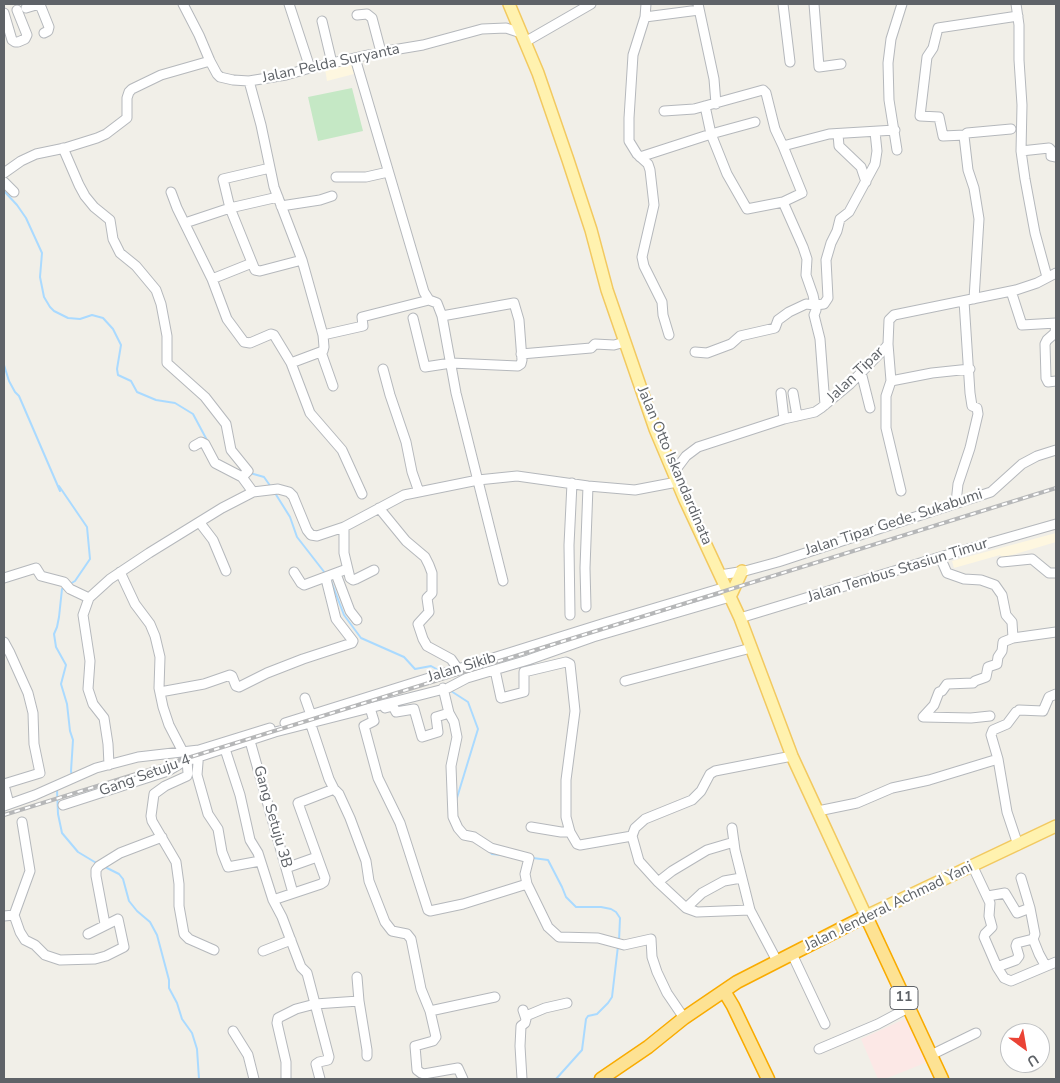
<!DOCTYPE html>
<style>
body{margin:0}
#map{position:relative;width:1060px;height:1083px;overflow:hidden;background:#f1efe8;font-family:"Nunito Sans",sans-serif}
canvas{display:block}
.frame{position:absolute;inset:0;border:5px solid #5f6368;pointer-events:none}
.north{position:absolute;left:1000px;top:1023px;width:50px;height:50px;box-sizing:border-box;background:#fff;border:1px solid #bfc1c3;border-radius:50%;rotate:148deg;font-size:14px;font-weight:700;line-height:20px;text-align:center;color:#5f6368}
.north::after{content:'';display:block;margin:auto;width:18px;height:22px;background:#ea4335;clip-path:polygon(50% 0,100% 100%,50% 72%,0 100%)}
</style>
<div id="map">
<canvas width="1060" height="1083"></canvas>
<div class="frame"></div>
<div class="north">U</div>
</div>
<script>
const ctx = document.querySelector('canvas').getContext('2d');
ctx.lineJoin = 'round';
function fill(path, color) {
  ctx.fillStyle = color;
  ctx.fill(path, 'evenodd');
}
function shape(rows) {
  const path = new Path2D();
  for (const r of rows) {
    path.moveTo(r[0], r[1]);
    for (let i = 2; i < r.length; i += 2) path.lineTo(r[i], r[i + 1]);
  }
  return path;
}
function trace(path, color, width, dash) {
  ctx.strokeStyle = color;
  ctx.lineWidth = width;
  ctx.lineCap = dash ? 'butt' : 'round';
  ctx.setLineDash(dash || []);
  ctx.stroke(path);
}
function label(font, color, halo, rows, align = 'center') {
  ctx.font = font + ' "Nunito Sans",sans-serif';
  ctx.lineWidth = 4.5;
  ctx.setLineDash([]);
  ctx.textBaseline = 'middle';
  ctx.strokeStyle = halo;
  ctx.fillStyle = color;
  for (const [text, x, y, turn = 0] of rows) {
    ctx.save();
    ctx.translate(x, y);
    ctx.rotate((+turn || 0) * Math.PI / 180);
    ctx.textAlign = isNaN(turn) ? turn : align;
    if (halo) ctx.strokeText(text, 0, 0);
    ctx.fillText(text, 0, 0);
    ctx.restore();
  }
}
const commercial = shape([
 [352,63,354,74,327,81,325,69],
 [1056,533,1056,542,1002,558,1000,555,954,568,952,561]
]);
const medical = shape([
 [909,1017,930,1061,885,1079,878,1079,861,1039]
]);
const green = shape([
 [352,88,363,131,318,141,308,97]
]);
const stream = shape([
 [4,191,17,205,26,218,42,253,40,277,44,297,50,307,54,311,68,318,80,319,92,315,103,318,113,329,121,345,117,369,118,375,131,381,137,392,156,400,175,403,193,414,208,442],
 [4,365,9,381,15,392,19,396,60,491,59,486,87,527,90,559,75,581,70,584],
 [250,473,264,477,271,487],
 [275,493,290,517,297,537,325,573],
 [331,581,344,615,361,638,404,657,415,669,431,666,440,671],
 [66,587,62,589,59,617,57,627,54,634,56,647,66,665,61,684,67,704,70,731,73,740,71,771,72,776],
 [451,691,468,702,478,729,456,801],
 [57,790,58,814,62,833,78,852,98,864],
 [489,851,492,854,501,855],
 [533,858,548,860,562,887,566,897,576,907,601,907,611,909,616,912,620,918,619,941],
 [105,867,119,874,123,879,129,901,137,911,150,922,157,935,169,980,169,988,177,1003,182,1019,192,1033,197,1049,199,1079],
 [556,1079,582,1050,586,1019,588,1016,597,1014,608,1003,612,997,618,946]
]);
const minor = shape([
 [183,4,199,35,210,61,217,74,220,77,233,80,249,81,286,75,310,68,381,52,423,45,482,29,506,28,521,33],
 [289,4,310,68],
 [646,4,645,17,633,55,629,118,629,141,637,154,648,164,650,170,654,205,642,257,644,266,662,302,663,315,669,335],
 [698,4,714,79,716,104],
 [783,4,790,62],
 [814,4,819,67,841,64],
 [1016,4,1019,25,1019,60,1022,105,1021,151,1049,148,1051,150,1051,156,1056,157],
 [26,8,36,5,41,7,49,27,48,31,44,33],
 [4,13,12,40,15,42,18,42,25,39,27,35,17,10],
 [357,15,367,14,372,18,381,52],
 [645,17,699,10],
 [322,21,332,63],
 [525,42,591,4],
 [355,58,424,292,429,300,437,303,442,316,456,393,503,581],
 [249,81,261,125,274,187,302,260,323,335,324,347,323,351,291,363],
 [705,106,711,134,727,174,747,209,783,202,802,193,783,146],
 [664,111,694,109,763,90,766,93,775,129,783,146,829,134,895,130],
 [838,134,839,146,861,167,866,182],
 [965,135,943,136,939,117,920,116,927,57,933,48,938,28,1018,16],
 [63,148,79,185,85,196,94,207,110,220,113,239,120,253,136,266,156,290,161,304,167,336,167,363,205,397,226,424,231,450,248,471,242,477],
 [897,150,889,100,888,63,891,39,902,4],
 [1021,151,1025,179,1035,233,1047,277],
 [640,157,711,134,755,122],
 [270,168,223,179,230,208,255,270,260,271,302,260],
 [4,173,21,161,36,154,65,148,97,138,106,134,127,118,127,98,129,92,132,89,161,75,210,61],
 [336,177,366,177,388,172],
 [4,182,14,192],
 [171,192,177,208,212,279,252,263],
 [281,206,320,200,332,196],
 [185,223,230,208,278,197],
 [212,279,227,319,244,342,250,343,271,334,274,335,291,363,310,413,342,450,362,494],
 [1011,291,1022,325,1056,323,1055,333,1047,340,1045,344,1046,378,1048,382,1056,381],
 [974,299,979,219,974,188,968,170,964,136,967,133,1011,129],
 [413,318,425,367,451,363,518,366,521,364,522,360,519,320,514,303,442,316],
 [323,335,363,326,362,317,429,300],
 [888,344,891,381,886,396,886,428,901,491],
 [321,352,333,386],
 [695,352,707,353,731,344,740,336,775,328,778,320,789,312,806,304,815,305,813,295,806,275,807,259,803,247,783,202],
 [521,354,591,348,595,344,614,345,625,342],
 [383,369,390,395,406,442,412,472,419,492],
 [861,372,870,408],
 [891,381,932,373,970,369],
 [781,393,784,419],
 [793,393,797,416],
 [825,405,820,339,814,315,816,310,815,305,824,304,828,298,826,260,831,243,837,231,840,219,849,212,875,164,877,151,875,132],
 [194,446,201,442,205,444,215,463,242,477,253,492],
 [674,472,686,456,698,447,784,419,815,412,821,408,850,384,886,347,888,344,889,320,894,315,1016,290,1037,283,1056,273],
 [956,503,958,484,970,448,978,414,977,408,972,406,970,393,964,301],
 [379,508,406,541,425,557,429,565,432,573,432,593,427,598,429,612,418,624,423,639,427,646,451,659,458,669],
 [200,523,213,540,226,571],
 [344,527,344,553,350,578,353,580,356,579,374,570],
 [940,557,947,573,964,579,981,580,995,585,1002,595,1006,615,1012,622,1013,638,1056,632],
 [1002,562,1032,559,1049,573,1056,573],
 [120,572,135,604,150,624,155,636,160,657,159,688,163,707,169,725,183,752],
 [294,572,301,583,304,585,347,569],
 [336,574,350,611,357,620],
 [720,575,745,571,778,562,991,492,1022,464,1037,456,1056,450],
 [4,578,36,568,41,576,64,582,70,589,89,598],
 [586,607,585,568,588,486],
 [570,615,569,545,572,483],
 [740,618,940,557,1056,524],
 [4,642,10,653,28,693,33,713,34,744,40,773,4,784],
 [495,670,501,698,524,692,524,672,566,662,570,664,575,711,566,780,566,817,570,832],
 [625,681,751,648],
 [443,688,449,713,454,722,457,737,451,766,453,817,458,828,464,835,474,837,491,848,529,858,525,874,527,884],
 [160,692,204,684,230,675,232,676,236,686,239,687,267,673,303,659,352,643,353,641,336,619,326,579],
 [305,698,311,715],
 [370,708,374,721,364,726,378,778,400,823,428,910,430,911,463,904,527,884,548,927,559,937,598,938,624,945,651,939,652,957,657,972,667,993,684,1018],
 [385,708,393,706,396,712,414,709,422,737,438,732,436,717,449,713],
 [1019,710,1043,711,1049,697,1056,694],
 [1016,712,1007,724,993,730,991,735,998,759,1007,812,1018,845],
 [990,716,971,718,923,717,934,705,939,692,942,691,947,684,973,683,975,681,986,677,988,667,997,664,998,657,1002,651,1003,642,1013,638],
 [310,722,329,779,334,789,339,794,350,818,366,861,369,881,385,922,392,931,407,934,411,939,421,989,430,1011,436,1037,433,1041,415,1046,417,1070,421,1073,424,1074,458,1068,463,1079],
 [285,723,605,623,726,587],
 [250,741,293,893],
 [225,749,240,795,250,840,258,853,273,900,282,917,301,967,307,973,329,1057,328,1060,319,1062,316,1064,320,1079],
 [199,750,270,728],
 [187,761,188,773,187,776,165,786,154,794,151,816,152,821,176,862,179,884,179,906,184,934,189,939,214,950],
 [109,765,108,744,104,718,93,704,88,689,90,661,83,615,89,598,110,579,149,553,222,508,253,492,278,489,289,492,293,496,307,530,311,535,317,536,344,527,404,495,478,480,517,476,588,486,635,490,677,482],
 [4,785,9,804],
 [63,805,168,771,183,762,275,732,448,688,467,678,528,660,593,637,730,597],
 [4,806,35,795,96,768,138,757,199,750,197,775,208,814,218,829,222,852,228,867,260,861],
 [818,811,857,803,892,788,929,780,998,759],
 [22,822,30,871,14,915,20,932,25,940,35,945,45,955,60,960,95,959,106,956,124,947,118,919,88,934],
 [531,827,561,832,570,832,577,844,580,845,632,836],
 [732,828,735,850,750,910],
 [973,867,990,903,989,916,992,927,985,934,984,937,997,967,1004,978,1011,981,1056,962],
 [286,868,317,857],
 [1021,878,1030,908,1035,934,1033,939,1039,954,1045,965],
 [658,882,672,871,707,850,734,842],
 [988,896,1005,893,1017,913,1030,908],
 [273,900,321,884,324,882,325,878,298,803,334,789],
 [686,908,702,893,724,881,741,878],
 [4,916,14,915],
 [105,924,96,876,96,870,99,866,120,853,162,837],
 [263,951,291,940],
 [792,954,825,1024],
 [777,961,750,910,697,912,686,908,658,882,639,861,632,836,635,828,645,819,692,800,701,791,710,774,715,771,792,756],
 [997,967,1016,960,1019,956,1016,946,1017,943,1033,939],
 [359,1001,367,1050,367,1056],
 [430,1011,495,997],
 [526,1016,545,1008,567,1003],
 [233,1031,248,1055,254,1079],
 [819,1049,878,1024,908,1008],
 [931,1055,976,1033],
 [286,1079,286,1062,277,1023,278,1018,296,1009,315,1004,359,1001,357,977],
 [522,1079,520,1046,521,1026,525,1023,526,1019,523,1010]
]);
const major = shape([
 [509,4,538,73,568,160,591,230,607,290,655,429,685,500,740,618,792,756,866,916,1056,826],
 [730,597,742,571]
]);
const highway = shape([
 [724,991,733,1006,768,1079],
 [601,1079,648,1047,684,1018,737,982,866,916,942,1079]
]);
const rail = shape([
 [4,815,1056,488]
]);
const shields = [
 [904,998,28]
];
const shieldNames = [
 ["11",904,998]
];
const streetNames = [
 ["Jalan Pelda Suryanta",331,64,-12],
 ["Jalan Tipar",856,375,-44],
 ["Jalan Otto Iskandardinata",674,466,67],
 ["Jalan Tipar Gede, Sukabumi",894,523,-18],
 ["Jalan Tembus Stasiun Timur",898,571,-17],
 ["Jalan Sikib",462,668,-17],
 ["Gang Setuju 4",145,776,-20],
 ["Gang Setuju 3B",272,817,74],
 ["Jalan Jenderal Achmad Yani",889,907,-26]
];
fill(commercial, '#fef7e0');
fill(medical, '#fce8e6');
fill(green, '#c5e8c5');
trace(stream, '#aadaff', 2);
trace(minor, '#b5b8bc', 11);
trace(major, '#f2c960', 14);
trace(highway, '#f9ab00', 15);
trace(minor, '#fff', 9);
trace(major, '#fff2af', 11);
trace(highway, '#fde293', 12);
trace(rail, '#b6b7b8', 4);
trace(rail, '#fff', 2, [5.5]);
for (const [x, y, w] of shields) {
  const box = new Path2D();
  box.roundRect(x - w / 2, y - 11.5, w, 23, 4);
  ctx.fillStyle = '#fff';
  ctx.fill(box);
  trace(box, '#5f6368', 1);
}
label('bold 14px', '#5f6368', null, shieldNames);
label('15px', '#5f6368', '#fff', streetNames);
</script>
